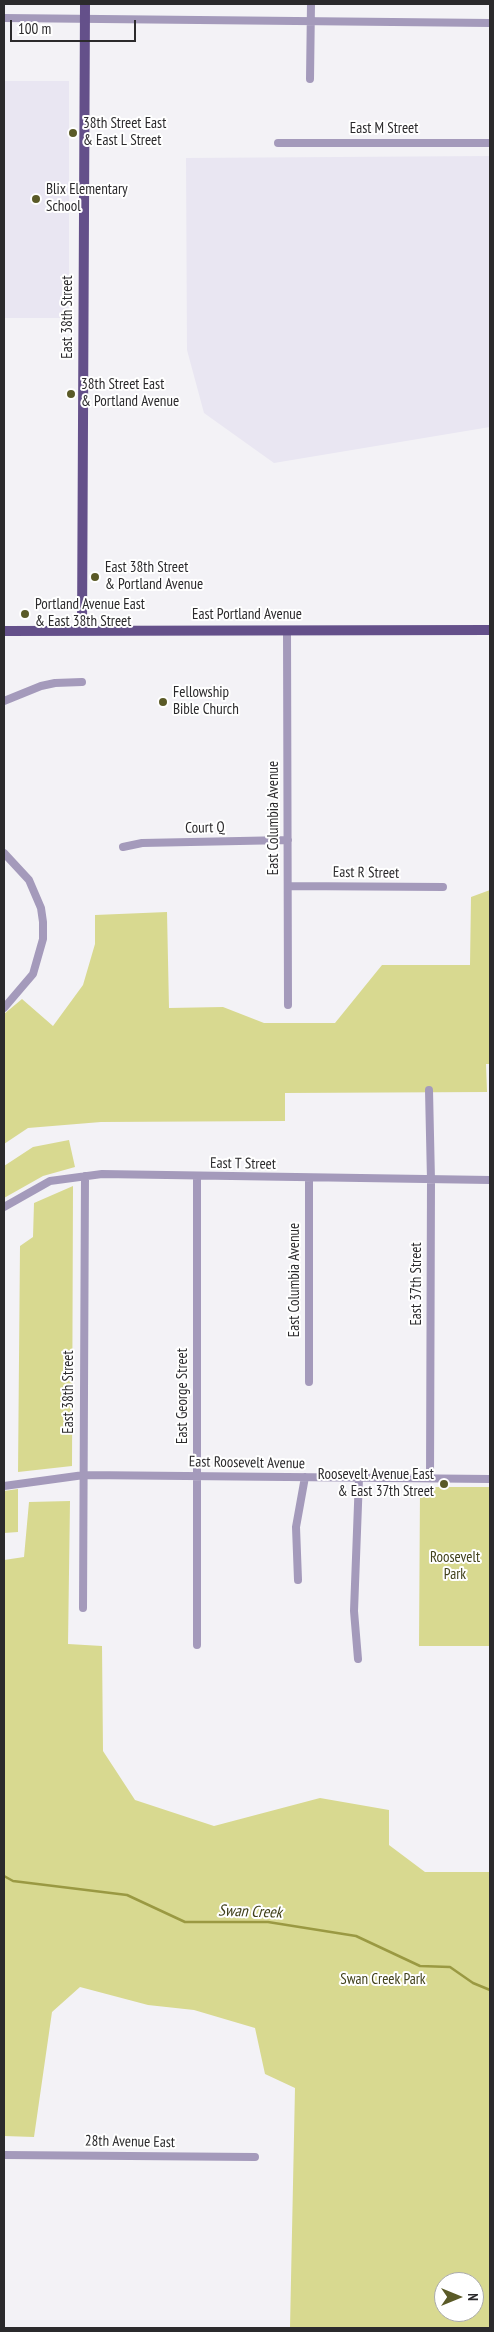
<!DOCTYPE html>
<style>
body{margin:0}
#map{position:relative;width:494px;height:2332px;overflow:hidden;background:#f3f2f6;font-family:"PT Sans Narrow",sans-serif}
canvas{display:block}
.frame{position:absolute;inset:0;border:5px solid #2b2a2c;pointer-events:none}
.north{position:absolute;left:434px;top:2272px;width:50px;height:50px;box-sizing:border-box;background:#fff;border:1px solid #aaaaab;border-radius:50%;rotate:90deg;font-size:14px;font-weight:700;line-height:20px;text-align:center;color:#2b2a2c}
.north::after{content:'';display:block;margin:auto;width:18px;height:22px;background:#5a5a27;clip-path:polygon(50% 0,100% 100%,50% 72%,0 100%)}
.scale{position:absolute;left:10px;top:20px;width:126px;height:22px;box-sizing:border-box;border:2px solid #2b2a2c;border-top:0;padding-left:6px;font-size:15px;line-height:18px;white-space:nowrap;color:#2b2a2c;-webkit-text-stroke:4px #fff;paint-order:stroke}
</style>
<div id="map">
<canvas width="494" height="2332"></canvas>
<div class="frame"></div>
<div class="north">N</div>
<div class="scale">100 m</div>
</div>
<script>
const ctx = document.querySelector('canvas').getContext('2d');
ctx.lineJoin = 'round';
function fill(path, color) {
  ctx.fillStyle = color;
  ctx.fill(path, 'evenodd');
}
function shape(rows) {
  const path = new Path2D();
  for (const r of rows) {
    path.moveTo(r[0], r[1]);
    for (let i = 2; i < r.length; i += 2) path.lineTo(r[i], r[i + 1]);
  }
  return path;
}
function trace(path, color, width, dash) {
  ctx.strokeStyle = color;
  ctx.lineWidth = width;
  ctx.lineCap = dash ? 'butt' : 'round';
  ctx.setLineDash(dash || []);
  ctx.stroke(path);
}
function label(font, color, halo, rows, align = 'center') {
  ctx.font = font + ' "PT Sans Narrow",sans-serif';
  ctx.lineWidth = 4;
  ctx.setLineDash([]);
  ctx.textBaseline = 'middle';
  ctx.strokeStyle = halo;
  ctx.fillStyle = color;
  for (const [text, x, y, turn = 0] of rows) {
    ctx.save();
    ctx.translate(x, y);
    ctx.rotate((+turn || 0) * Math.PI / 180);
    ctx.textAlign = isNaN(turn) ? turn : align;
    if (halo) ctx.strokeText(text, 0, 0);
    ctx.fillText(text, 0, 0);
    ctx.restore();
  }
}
const built = shape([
 [4,81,69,81,69,318,4,318],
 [490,156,490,427,274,463,204,413,187,350,186,158]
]);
const green = shape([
 [490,890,490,1064,486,1064,487,1092,285,1093,285,1121,101,1122,28,1128,4,1144,4,1014,22,999,53,1026,83,985,95,944,95,915,167,912,169,1008,223,1007,264,1023,335,1023,382,965,470,965,471,897],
 [69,1140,75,1167,43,1176,4,1198,4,1166,33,1147],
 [73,1186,72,1466,18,1472,20,1246,33,1237,34,1203],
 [420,1487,490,1487,490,1646,419,1646],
 [18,1489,18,1532,4,1533,4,1491],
 [70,1501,68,1644,102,1646,103,1751,135,1800,214,1826,320,1798,389,1810,389,1845,425,1872,490,1872,490,2328,290,2328,295,2088,265,2074,255,2028,194,2010,148,2005,80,1987,52,2012,34,2137,4,2136,4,1560,24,1557,29,1502],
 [444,2282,474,2282,474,2312,444,2312]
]);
const stream = shape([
 [4,1876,13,1881,127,1895,185,1922,268,1922,356,1936,420,1966,450,1967,473,1983,490,1990]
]);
const minor = shape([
 [4,18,490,23],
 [310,79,311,4],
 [278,143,490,143],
 [287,630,288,1005],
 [4,701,41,686,55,683,82,682],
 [123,847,142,843,288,840],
 [4,853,29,880,41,908,43,922,43,939,33,974,4,1008],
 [288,886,443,887],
 [429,1090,431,1180,430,1478],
 [309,1179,309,1382],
 [4,1207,50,1181,102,1174,490,1180],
 [4,1486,84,1475,490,1479],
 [298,1580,296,1527,305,1477],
 [83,1608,85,1176],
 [197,1645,197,1177],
 [358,1659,354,1611,359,1478],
 [4,2155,255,2157]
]);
const major = shape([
 [4,631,490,630],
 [82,631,85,4]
]);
const markers = [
 [73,133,5,"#5a5a27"],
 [36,199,5,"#5a5a27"],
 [71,394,5,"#5a5a27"],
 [95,577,5,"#5a5a27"],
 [25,614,5,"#5a5a27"],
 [163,702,5,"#5a5a27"],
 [444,1484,5,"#5a5a27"]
];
const poiNames = [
 ["38th Street East",83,124],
 ["& East L Street",83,141],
 ["Blix Elementary",46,190],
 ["School",46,207],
 ["38th Street East",81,385],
 ["& Portland Avenue",81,402],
 ["East 38th Street",105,568],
 ["& Portland Avenue",105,585],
 ["Portland Avenue East",35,605],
 ["& East 38th Street",35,622],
 ["Fellowship",173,693],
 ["Bible Church",173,710],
 ["Roosevelt Avenue East",434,1475,"right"],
 ["& East 37th Street",434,1492,"right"]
];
const streetNames = [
 ["East M Street",384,129],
 ["East 38th Street",68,317,-90],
 ["East Portland Avenue",247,615],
 ["East Columbia Avenue",274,818,-90],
 ["Court Q",205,828,-1],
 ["East R Street",366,873,1],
 ["East T Street",243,1164,1],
 ["East Columbia Avenue",295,1280,-90],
 ["East 37th Street",417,1284,-90],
 ["East 38th Street",69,1392,-90],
 ["East George Street",183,1396,-90],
 ["East Roosevelt Avenue",247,1463,1],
 ["28th Avenue East",130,2142,1]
];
const parkNames = [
 ["Roosevelt",455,1558],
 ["Park",455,1575],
 ["Swan Creek Park",383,1980]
];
const waterNames = [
 ["Swan Creek",250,1912,2]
];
fill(built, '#e9e6f2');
fill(green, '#d8d990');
trace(stream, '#9a9942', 2.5);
trace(minor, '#a49abb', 8);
trace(major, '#64508a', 10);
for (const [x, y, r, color] of markers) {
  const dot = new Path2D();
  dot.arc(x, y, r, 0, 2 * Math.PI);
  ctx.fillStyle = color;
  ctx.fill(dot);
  trace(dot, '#fff', 2);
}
label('15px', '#2b2a2c', '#fff', poiNames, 'left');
label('15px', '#2b2a2c', '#fff', streetNames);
label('15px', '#42421c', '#fff', parkNames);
label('italic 16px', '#3f3f19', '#fff', waterNames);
</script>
